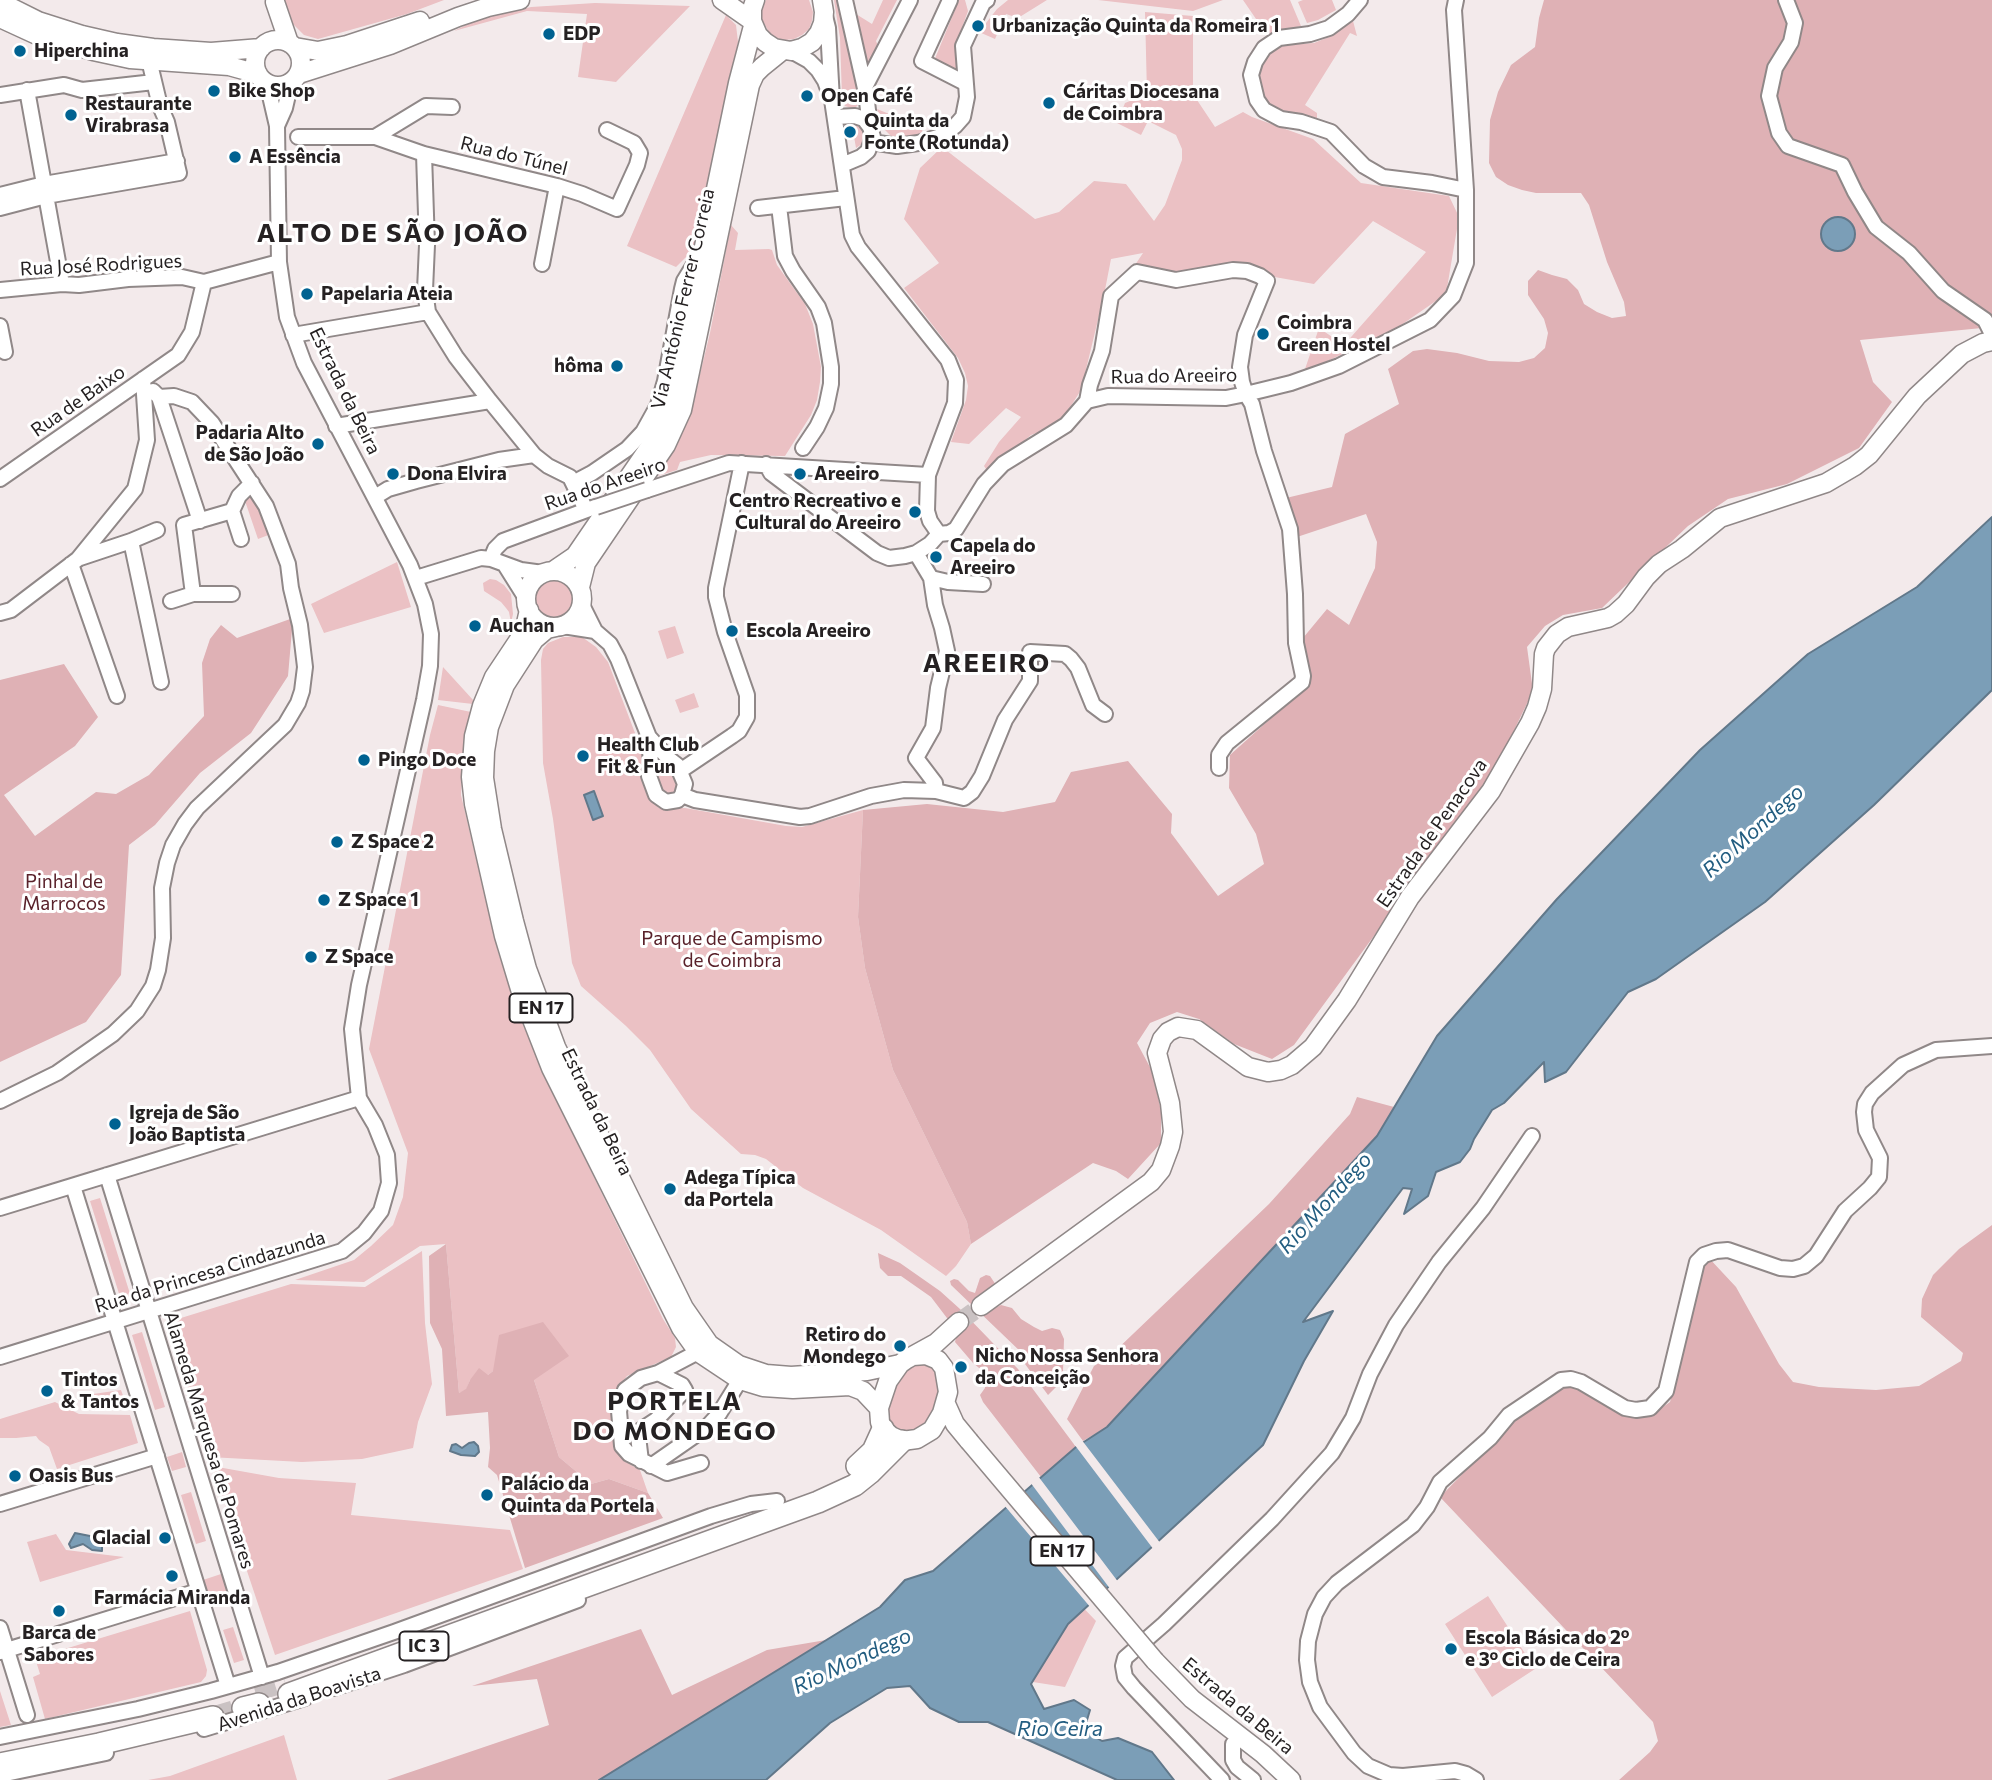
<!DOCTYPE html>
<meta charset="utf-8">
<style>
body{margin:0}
canvas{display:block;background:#f3eaeb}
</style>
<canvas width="1992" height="1780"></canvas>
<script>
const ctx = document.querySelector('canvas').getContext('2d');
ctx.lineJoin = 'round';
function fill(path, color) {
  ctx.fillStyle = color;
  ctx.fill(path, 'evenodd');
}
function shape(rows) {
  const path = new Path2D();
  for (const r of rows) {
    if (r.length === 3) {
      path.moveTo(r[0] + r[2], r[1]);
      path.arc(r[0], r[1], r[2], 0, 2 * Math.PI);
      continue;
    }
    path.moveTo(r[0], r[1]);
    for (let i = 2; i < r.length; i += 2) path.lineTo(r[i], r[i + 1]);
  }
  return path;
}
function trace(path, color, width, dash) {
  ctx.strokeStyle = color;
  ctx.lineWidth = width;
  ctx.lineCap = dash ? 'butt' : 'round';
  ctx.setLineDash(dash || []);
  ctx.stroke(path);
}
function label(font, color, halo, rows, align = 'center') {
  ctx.font = font + ' Commissioner,sans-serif';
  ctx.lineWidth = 6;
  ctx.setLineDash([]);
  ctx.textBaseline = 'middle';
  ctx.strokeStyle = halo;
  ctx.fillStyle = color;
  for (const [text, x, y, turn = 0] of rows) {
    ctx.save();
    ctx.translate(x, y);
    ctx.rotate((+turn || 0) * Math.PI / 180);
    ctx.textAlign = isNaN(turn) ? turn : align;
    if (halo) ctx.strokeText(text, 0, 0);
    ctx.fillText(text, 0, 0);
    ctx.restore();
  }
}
const green = shape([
 [285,0,444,0,407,14,318,39,304,35,289,20,285,9],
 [766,0,809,0,813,12,812,21,809,29,802,35,794,39,785,40,776,38,769,32,761,18,761,10],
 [834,0,839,0,860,94,860,103,854,109,845,106,842,97,840,38],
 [883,0,897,0,876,41,880,51,872,66,867,64,856,14,872,24],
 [959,0,965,0,968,11,956,44,956,71,934,61],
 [1008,0,1047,0,1018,18,1006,14,995,39,979,32,997,9],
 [1098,0,1223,0,1193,11],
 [1243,0,1290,0,1301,26,1267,35],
 [1303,0,1332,0,1336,10,1318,20,1307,23,1298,2],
 [595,3,690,6,616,82,578,77,587,14,527,11,454,31,476,20,531,7],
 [1145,12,1193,16,1193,94,1215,127,1243,112,1252,117,1313,139,1361,183,1449,196,1459,217,1446,294,1394,330,1304,372,1319,328,1344,345,1426,252,1373,221,1314,284,1269,276,1247,264,1169,273,1133,268,1143,253,1111,259,1104,295,1081,390,1059,425,1031,435,988,472,984,466,999,442,1021,417,1006,408,969,444,951,442,966,400,968,386,965,373,958,358,904,288,939,263,904,219,920,168,942,147,1035,219,1059,212,1094,181,1126,184,1154,221,1165,205,1182,160,1182,149,1176,135,1148,121,1141,135,1117,123,1125,103,1147,94],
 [726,15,736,25,738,42,736,52,698,237,691,252,676,267,627,246],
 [1353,21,1357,36,1350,33,1305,105,1317,113,1317,119,1279,112,1262,98,1257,79,1258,70,1267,55,1283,45,1314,43,1329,37],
 [877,109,921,127,924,135,908,139,899,139,892,137,884,129],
 [857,124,862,126,866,131,865,142,856,148,852,125],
 [731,225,738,233,735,250,769,249,772,250,777,265,805,304,813,324,821,367,820,382,817,400,811,415,785,456,711,455,680,462,677,470,658,476,676,444,690,412,695,395,710,333],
 [252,495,257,500,271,534,258,539,244,498],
 [397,562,411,607,324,633,311,604],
 [554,598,19],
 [490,579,496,580,504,585,511,594,513,614,511,623,509,612,506,608,501,602,484,591,483,583],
 [675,626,684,653,667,659,658,631],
 [563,637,582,637,596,647,608,662,643,754,640,776,648,798,659,808,685,808,786,826,802,827,863,810,858,917,865,968,893,1070,967,1222,971,1244,956,1266,946,1276,881,1230,803,1188,766,1159,755,1155,741,1154,691,1109,650,1050,626,1026,581,986,572,963,553,819,543,763,541,660,543,649,548,643],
 [443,667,474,701,473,704,438,700],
 [694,693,699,707,680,713,675,700],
 [438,705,471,712,463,757,461,795,498,952,522,1023,570,1128,663,1319,675,1338,676,1347,671,1357,627,1376,613,1395,612,1428,624,1461,640,1470,648,1493,609,1479,591,1484,559,1457,534,1380,493,1371,488,1375,470,1380,466,1390,459,1393,446,1244,420,1246,364,1282,295,1280,354,1260,371,1246,393,1225,403,1197,408,1153,369,1049,430,735],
 [663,763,671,765,680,784,675,795,663,795,654,772,659,765],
 [100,1198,131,1297,121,1300,90,1201],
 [422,1251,425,1323,432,1384,418,1422,413,1448,362,1459,302,1462,209,1457,168,1322,291,1284,365,1287],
 [142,1332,165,1407,155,1410,132,1335],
 [916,1363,923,1363,937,1369,940,1399,933,1415,922,1429,901,1434,887,1422,886,1411,890,1395,899,1378,907,1367],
 [121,1390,127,1407,87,1407,80,1401,84,1396,93,1394],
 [55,1402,79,1414,130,1415,138,1443,57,1469,49,1447,39,1440,36,1436,16,1438,0,1438,0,1419],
 [182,1452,186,1467,172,1471,167,1457],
 [212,1466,279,1478,356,1483,351,1515,510,1530,523,1569,275,1655],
 [191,1492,206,1541,196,1544,181,1495],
 [56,1534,66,1550,124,1557,40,1582,27,1542],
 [1047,1570,1096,1621,1065,1687,1020,1680],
 [224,1573,230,1590,206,1598,200,1581],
 [1488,1596,1535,1669,1492,1697,1445,1624],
 [190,1611,207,1670,206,1676,201,1682,45,1719,33,1677,40,1674,35,1658],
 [233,1627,244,1660,234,1663,223,1630],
 [0,1691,11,1725,0,1727],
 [284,1735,297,1780,148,1780,170,1776]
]);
const forest = shape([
 [1544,0,1992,0,1992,327,1860,340,1873,382,1892,402,1859,448,1787,484,1728,499,1688,526,1602,608,1563,615,1545,626,1527,647,1533,691,1494,772,1294,1045,1272,1059,1234,1044,1199,1019,1177,1012,1150,1023,1137,1043,1151,1069,1161,1110,1161,1143,1128,1179,1116,1171,1093,1163,971,1244,967,1222,893,1070,865,968,858,917,863,810,927,804,1003,812,1055,802,1071,772,1128,761,1172,814,1171,833,1218,896,1264,864,1256,834,1229,788,1230,755,1309,684,1303,638,1327,609,1349,625,1375,568,1377,542,1366,514,1297,537,1295,519,1286,498,1332,487,1345,434,1399,404,1388,369,1413,351,1427,349,1457,353,1489,361,1519,362,1534,358,1545,348,1548,333,1544,319,1528,295,1528,281,1538,270,1552,275,1567,279,1578,290,1584,304,1597,312,1612,318,1626,316,1624,302,1607,262,1589,205,1581,193,1536,193,1522,190,1508,185,1496,177,1489,163,1490,120,1498,92,1511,65,1535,47,1539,18],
 [293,618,288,676,251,733,200,773,155,825,129,845,121,975,86,1022,0,1062,0,680,64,664,98,717,75,746,4,795,35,836,96,792,116,794,149,775,204,716,202,663,210,639,221,625,237,638],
 [1357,1097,1394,1107,1377,1136,1107,1427,1083,1441,1067,1419,1094,1366,1111,1355,1269,1204,1350,1114],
 [1992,1225,1992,1780,1619,1780,1650,1752,1658,1741,1653,1722,1440,1497,1484,1452,1512,1419,1566,1384,1585,1392,1627,1416,1650,1416,1670,1402,1677,1377,1697,1275,1708,1257,1736,1287,1779,1364,1793,1382,1819,1387,1876,1390,1919,1386,1961,1361,1963,1353,1921,1317,1922,1299,1933,1275,1959,1249],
 [446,1244,459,1393,466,1389,470,1380,479,1368,488,1375,493,1371,499,1335,543,1322,569,1356,534,1380,559,1457,591,1484,609,1479,648,1493,663,1518,525,1568,497,1475,488,1467,490,1448,488,1412,446,1416,442,1349,430,1323,429,1256],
 [878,1253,900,1263,940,1291,960,1309,1018,1369,1076,1447,1041,1477,983,1402,980,1395,985,1388,984,1372,973,1363,955,1342,957,1334,950,1322,931,1297,901,1276,888,1276,880,1268],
 [986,1275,990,1276,998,1288,985,1310,993,1309,1001,1305,1012,1308,1021,1319,1034,1327,1042,1331,1052,1328,1060,1330,1064,1339,1063,1371,1057,1386,1048,1395,1025,1364,1023,1354,951,1285,950,1281,954,1279,958,1280,969,1291,975,1293,980,1278],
 [641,1629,672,1695,767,1650,826,1640,599,1780,387,1780,549,1725,537,1679,472,1686]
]);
const water = shape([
 [1838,234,17],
 [1992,517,1992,690,1874,805,1765,902,1656,979,1628,992,1566,1072,1545,1082,1544,1062,1504,1103,1492,1110,1474,1139,1470,1149,1460,1162,1436,1172,1428,1196,1404,1214,1412,1189,1403,1188,1303,1322,1333,1311,1304,1361,1263,1445,1068,1624,1031,1684,1044,1709,1074,1700,1090,1710,1084,1730,1102,1741,1118,1738,1152,1752,1174,1780,1117,1780,988,1722,959,1722,930,1708,910,1686,887,1688,830,1723,766,1780,599,1780,880,1607,905,1580,933,1571,1076,1447,1107,1427,1377,1136,1437,1036,1557,899,1700,750,1808,654,1917,587,1992,517],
 [594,791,603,816,593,820,584,795,594,791],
 [474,1442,478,1446,479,1452,475,1456,461,1455,450,1451,452,1445,456,1444,462,1448,469,1443,474,1442],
 [75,1533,90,1536,102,1546,102,1551,92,1550,83,1544,71,1548,69,1544,75,1533]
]);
const pier = shape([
 [1081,1439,1161,1544,1154,1550,1074,1444],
 [1038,1476,1119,1583,1111,1590,1030,1482],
 [1019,1491,1105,1595,1091,1608,1004,1505]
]);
const majorTunnel = shape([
 [959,1322,981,1306]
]);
const highwayTunnel = shape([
 [255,1691,285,1682],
 [213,1717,243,1708]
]);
const minor = shape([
 [845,0,866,93,870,127],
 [950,0,922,61,965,83],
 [1360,0,1348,14,1329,28,1310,34,1279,38,1264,48,1255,62,1251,75,1257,100,1264,110,1281,119,1301,122,1331,132,1364,166,1383,177,1432,183,1466,190],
 [1786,0,1795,23,1791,42,1775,68,1769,96,1779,133,1788,146,1842,165,1855,192,1876,227,1909,253,1943,291,1985,320,1992,334],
 [825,16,828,28,832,100,852,235,858,247,948,360,956,380,955,403,928,475,927,511,930,521,939,534],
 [791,51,809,61,818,70,825,81,829,92],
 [865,87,910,0],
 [27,90,62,284],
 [0,95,64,85,82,90,154,82],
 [835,117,855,116,864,119,870,127,873,137,868,151,861,157,842,165],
 [277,126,285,108,291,82],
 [298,137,375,137,424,154,557,186,582,194,617,209,637,165,640,153,634,143,607,130],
 [375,137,426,106,452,107],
 [872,142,897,146,918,143,941,136,955,126,963,117,967,97,963,46,983,3,987,0],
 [424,154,427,245,425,290,428,312,456,357,490,401,534,455,548,466,570,477,586,510],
 [0,195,44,184,177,161],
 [779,206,785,256,793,271,818,307,824,323,831,367,831,384,826,408,817,427,803,448],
 [0,208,46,196,179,173,167,122,160,106,149,60],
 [758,208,846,198],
 [542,264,557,186],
 [0,290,62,284,79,285,128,279,182,277,204,282],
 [0,326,5,352],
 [293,335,428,312],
 [153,391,159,397,200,521],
 [1087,401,1090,385,1102,351,1111,296,1137,272,1176,280,1233,270,1247,271,1260,276,1267,281,1245,335,1240,367,1242,382,1246,394,1252,404,1264,451,1290,529,1295,594,1296,643,1303,676,1302,682,1227,743,1219,755,1219,768],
 [336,426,490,401],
 [766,464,771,473,877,553,889,558,905,556,916,553,930,544,939,534,949,533,956,529,984,484,1003,464,1066,425,1087,401,1108,396,1226,398,1246,394,1291,383,1339,366,1430,320,1453,296,1466,263,1466,190,1454,10,1456,0],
 [0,479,178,355,192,332,204,282,279,262],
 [573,483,592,473,627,449,643,432,658,405,665,381,682,289,684,281,700,255],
 [647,490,729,463,928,475],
 [375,497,388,489,416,481,499,460,534,455],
 [232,511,241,539],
 [131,541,161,682],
 [916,553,931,578,935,605,942,628,947,651,938,688,933,728,916,758,935,783,936,791],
 [80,558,131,541,157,530],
 [491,559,495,549,503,541,595,507],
 [71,564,117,696],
 [505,565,527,600],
 [416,578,481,558,491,559,521,570,543,573],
 [931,578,948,582,983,584],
 [232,594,193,594,184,525,232,511,239,496,252,483],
 [171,601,193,594],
 [581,603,595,631,610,644,618,659,649,737,651,764,649,776,656,795,666,802,678,800,682,795,685,784,677,765,668,758,649,737],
 [0,613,11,610,78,559,135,489,147,440,143,379],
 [563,626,595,631],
 [680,771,732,736,739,731,747,717,747,695,725,632,716,597,716,588,742,463],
 [682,795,695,800,800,817,810,816,871,796,904,790,936,791,964,798,972,792,982,776,1005,720,1030,681,1030,652,1065,654,1071,659,1078,668,1093,705,1105,714],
 [0,1101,57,1073,113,1034,137,1011,153,986,158,970,163,938,162,888,167,863,173,845,185,824,197,808,285,725,298,703,302,691,305,667,300,625,291,588,288,564,266,506,212,423,192,402,174,396,159,397],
 [107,1175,262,1677],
 [73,1186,228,1686],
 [0,1208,359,1098],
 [698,1352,658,1373,641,1378,625,1390,619,1411,622,1446,629,1454,667,1473,701,1463],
 [0,1357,342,1251,364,1233,381,1211,389,1183,387,1155,375,1125,359,1098,352,1029,359,985,424,700,430,666,431,634,425,604,410,565,304,363,287,317,279,262,277,126,267,83],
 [641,1461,638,1436,641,1430,656,1420,685,1390,682,1385,658,1373],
 [651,1466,707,1427,719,1414,740,1380],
 [0,1504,157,1456],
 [0,1628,27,1715],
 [0,1652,198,1591],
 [334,1688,404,1665,578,1600],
 [204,1729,305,1698],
 [0,1737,138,1709,211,1691,278,1672,394,1632,711,1516,751,1504,777,1501],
 [1233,1744,1233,1760,1237,1767,1253,1780],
 [0,1775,106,1753],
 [1222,1780,1134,1688,1125,1677,1123,1666,1125,1658,1164,1624,1272,1519,1332,1453,1353,1418,1370,1374,1396,1325,1439,1262,1483,1208,1532,1136],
 [1476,1780,1466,1774,1455,1771,1403,1776,1389,1775,1368,1766,1354,1753,1320,1707,1310,1682,1307,1660,1308,1641,1315,1614,1324,1597,1337,1583,1413,1525,1427,1507,1440,1482,1490,1438,1509,1415,1561,1380,1571,1379,1581,1382,1625,1408,1636,1410,1650,1408,1666,1391,1697,1262,1704,1255,1716,1251,1728,1250,1780,1268,1793,1269,1804,1266,1816,1256,1845,1211,1870,1188,1879,1177,1880,1158,1866,1130,1864,1112,1865,1104,1872,1093,1903,1065,1936,1050,1992,1046]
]);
const major = shape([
 [722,0,752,21],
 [755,0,752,9,752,21,758,35,765,42,774,48,791,51,802,48,812,42,819,33,823,23,824,12,822,0],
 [0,2,38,21,82,35,117,43,153,48,211,52,261,48],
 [275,2,289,43],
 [0,18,37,35,93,51,130,59,229,66,258,74],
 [278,63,23],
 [295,47,318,51,347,45,420,21],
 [299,74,390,45,458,17,488,7,520,0],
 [553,571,575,556,655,439,666,416,675,386,738,83,753,26],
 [554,599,28],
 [580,587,586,563,666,445,682,410,750,85,755,74,762,67,783,50],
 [529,610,524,632,494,677,482,706,474,736,471,777,474,804,504,936,520,989,551,1068,681,1328,698,1352,740,1380,763,1387,793,1389,850,1386,863,1391,879,1408],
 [556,627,547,629,534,640,505,685,489,727,485,751,484,778,492,829,514,921,527,969,556,1047,684,1308,709,1344,739,1365,766,1374,791,1376,867,1371,900,1364],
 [981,1306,1151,1182,1161,1170,1170,1146,1173,1132,1170,1103,1157,1053,1162,1039,1168,1032,1178,1027,1197,1030,1248,1067,1268,1072,1281,1070,1292,1065,1313,1047,1347,1000,1410,897,1491,791,1530,723,1537,707,1542,689,1544,654,1546,648,1557,634,1568,627,1608,618,1615,614,1626,604,1646,577,1659,564,1682,549,1720,518,1826,483,1855,466,1869,455,1917,396,1962,354,1983,343,1992,341],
 [913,1356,926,1355,938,1360,944,1368,948,1392,942,1413,932,1430,917,1439,902,1441,891,1436,883,1429,880,1422,879,1408,888,1381,900,1364,907,1359,936,1343,959,1322],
 [946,1404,955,1424,969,1441],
 [1155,1661,1192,1699,1263,1754,1291,1780]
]);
const highway = shape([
 [857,1466,873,1451,883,1429],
 [289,1694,818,1502,855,1485,870,1473,902,1441],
 [243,1708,259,1704],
 [0,1764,99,1744,213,1717]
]);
const minorBridge = shape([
 [596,507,647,490]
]);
const majorBridge = shape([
 [969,1441,1155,1661]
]);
const markers = [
 [978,26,7,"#006291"],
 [549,34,7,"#006291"],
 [20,51,7,"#006291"],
 [214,91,7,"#006291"],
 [807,96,7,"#006291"],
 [1049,103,7,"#006291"],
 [71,115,7,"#006291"],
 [850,132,7,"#006291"],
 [235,157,7,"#006291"],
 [307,294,7,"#006291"],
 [1263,334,7,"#006291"],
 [617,366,7,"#006291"],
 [318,444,7,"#006291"],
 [393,474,7,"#006291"],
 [800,474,7,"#006291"],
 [915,512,7,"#006291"],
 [936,557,7,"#006291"],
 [475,626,7,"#006291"],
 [732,631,7,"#006291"],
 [583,756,7,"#006291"],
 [364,760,7,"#006291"],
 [337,842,7,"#006291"],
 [324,900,7,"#006291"],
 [311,957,7,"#006291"],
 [115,1124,7,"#006291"],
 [670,1189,7,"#006291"],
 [900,1346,7,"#006291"],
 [961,1367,7,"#006291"],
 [47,1391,7,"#006291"],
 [15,1476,7,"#006291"],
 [487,1495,7,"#006291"],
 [165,1538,7,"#006291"],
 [172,1576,7,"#006291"],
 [59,1611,7,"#006291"],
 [1451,1649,7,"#006291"]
];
const shields = [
 [541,1008,63],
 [1062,1551,63],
 [424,1646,49]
];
const shieldNames = [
 ["EN 17",541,1008],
 ["EN 17",1062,1551],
 ["IC 3",424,1646]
];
const poiNames = [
 ["Urbanização Quinta da Romeira 1",992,26],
 ["EDP",563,34],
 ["Hiperchina",34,51],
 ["Bike Shop",228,91],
 ["Cáritas Diocesana",1063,92],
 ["de Coimbra",1063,114],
 ["Open Café",821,96],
 ["Restaurante",85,104],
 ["Virabrasa",85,126],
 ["Quinta da",864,121],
 ["Fonte (Rotunda)",864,143],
 ["A Essência",249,157],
 ["Papelaria Ateia",321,294],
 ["Coimbra",1277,323],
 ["Green Hostel",1277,345],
 ["hôma",603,366,"right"],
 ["Padaria Alto",304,433,"right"],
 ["de São João",304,455,"right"],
 ["Dona Elvira",407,474],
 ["Areeiro",814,474],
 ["Centro Recreativo e",901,501,"right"],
 ["Cultural do Areeiro",901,523,"right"],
 ["Capela do",950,546],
 ["Areeiro",950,568],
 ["Auchan",489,626],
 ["Escola Areeiro",746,631],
 ["Health Club",597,745],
 ["Fit & Fun",597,767],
 ["Pingo Doce",378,760],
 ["Z Space 2",351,842],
 ["Z Space 1",338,900],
 ["Z Space",325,957],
 ["Igreja de São",129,1113],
 ["João Baptista",129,1135],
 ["Adega Típica",684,1178],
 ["da Portela",684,1200],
 ["Retiro do",886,1335,"right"],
 ["Mondego",886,1357,"right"],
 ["Nicho Nossa Senhora",975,1356],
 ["da Conceição",975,1378],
 ["Tintos",61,1380],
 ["& Tantos",61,1402],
 ["Oasis Bus",29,1476],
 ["Palácio da",501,1484],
 ["Quinta da Portela",501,1506],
 ["Glacial",151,1538,"right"],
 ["Farmácia Miranda",172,1598,"center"],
 ["Barca de",59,1633,"center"],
 ["Sabores",59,1655,"center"],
 ["Escola Básica do 2º",1465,1638],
 ["e 3º Ciclo de Ceira",1465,1660]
];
const streetNames = [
 ["Rua do Túnel",514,156,14],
 ["Rua José Rodrigues",101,265,-3],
 ["Via António Ferrer Correia",683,299,-77],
 ["Rua do Areeiro",1174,376,-1],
 ["Estrada da Beira",345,391,64],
 ["Rua de Baixo",78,401,-35],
 ["Rua do Areeiro",605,484,-19],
 ["Estrada de Penacova",1432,833,-55],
 ["Estrada da Beira",597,1112,64],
 ["Rua da Princesa Cindazunda",210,1272,-17],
 ["Alameda Marquesa de Pomares",209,1440,73],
 ["Avenida da Boavista",299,1699,-18],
 ["Estrada da Beira",1238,1706,40]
];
const parkNames = [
 ["Pinhal de",64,882],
 ["Marrocos",64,904],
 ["Parque de Campismo",732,939],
 ["de Coimbra",732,961]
];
const waterNames = [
 ["Rio Mondego",1753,831,-42],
 ["Rio Mondego",1325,1203,-48],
 ["Rio Mondego",852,1661,-25],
 ["Rio Ceira",1060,1729]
];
const districtNames = [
 ["ALTO DE SÃO JOÃO",393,233],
 ["AREEIRO",987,663],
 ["PORTELA",675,1401],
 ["DO MONDEGO",675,1431]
];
fill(green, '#ebc1c4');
fill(forest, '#dfb1b5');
fill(water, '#7b9eb7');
trace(water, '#61788a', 2);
fill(pier, '#f3eaeb');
trace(majorTunnel, '#cac2c3', 18, [18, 9]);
trace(highwayTunnel, '#cac2c3', 21, [21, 10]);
trace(minor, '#908888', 18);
trace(major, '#908888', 21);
trace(highway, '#908888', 24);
trace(minor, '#fff', 14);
trace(major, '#fff', 18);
trace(highway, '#fff', 21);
trace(minorBridge, '#908888', 18, []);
trace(majorBridge, '#908888', 21, []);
trace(minorBridge, '#fff', 14);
trace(majorBridge, '#fff', 18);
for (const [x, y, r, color] of markers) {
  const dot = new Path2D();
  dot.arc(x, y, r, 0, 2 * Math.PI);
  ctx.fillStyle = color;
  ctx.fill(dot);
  trace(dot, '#fff', 2.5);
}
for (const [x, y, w] of shields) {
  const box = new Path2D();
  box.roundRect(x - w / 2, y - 14.5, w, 29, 5);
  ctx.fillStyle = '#fff';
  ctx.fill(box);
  trace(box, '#252122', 2);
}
label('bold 18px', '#252122', null, shieldNames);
label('bold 19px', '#252122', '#fff', poiNames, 'left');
label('19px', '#252122', '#fff', streetNames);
label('19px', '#59212a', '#fff', parkNames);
label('italic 21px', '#225d80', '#fff', waterNames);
ctx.letterSpacing = '2px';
label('bold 26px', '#252122', '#fff', districtNames);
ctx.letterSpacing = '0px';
</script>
